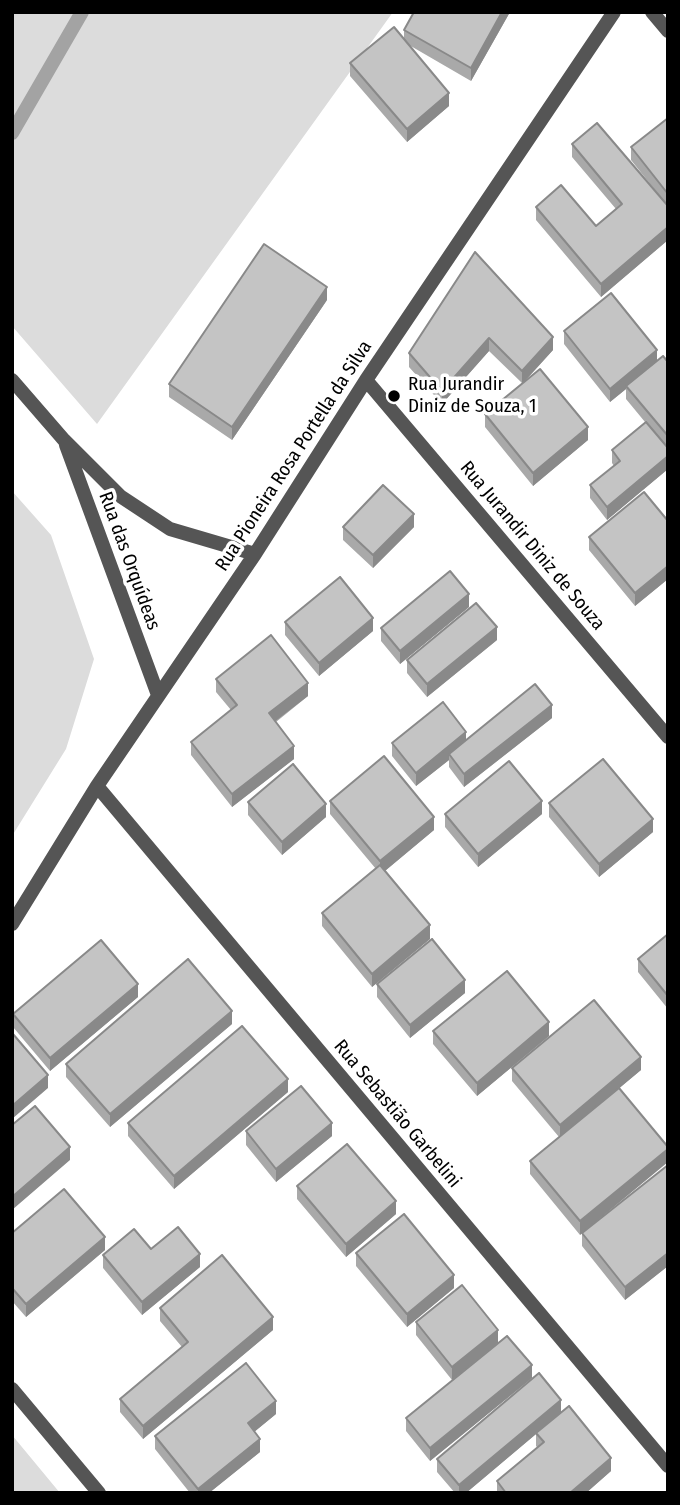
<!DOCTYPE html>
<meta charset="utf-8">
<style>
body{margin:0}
#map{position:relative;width:680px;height:1505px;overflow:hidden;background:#fff;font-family:"Fira Sans Condensed",sans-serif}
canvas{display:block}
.frame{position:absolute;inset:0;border:14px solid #000;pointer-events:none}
</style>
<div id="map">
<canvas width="680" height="1505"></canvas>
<div class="frame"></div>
</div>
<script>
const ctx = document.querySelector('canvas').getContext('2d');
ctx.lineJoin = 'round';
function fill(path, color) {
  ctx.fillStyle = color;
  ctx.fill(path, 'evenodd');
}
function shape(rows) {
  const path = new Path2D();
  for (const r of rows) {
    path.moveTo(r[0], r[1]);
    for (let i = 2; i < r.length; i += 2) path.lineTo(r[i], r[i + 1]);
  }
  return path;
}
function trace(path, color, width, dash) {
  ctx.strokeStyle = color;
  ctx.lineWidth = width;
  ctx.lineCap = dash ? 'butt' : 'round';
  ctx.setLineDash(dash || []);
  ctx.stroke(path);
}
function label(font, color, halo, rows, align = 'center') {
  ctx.font = font + ' "Fira Sans Condensed",sans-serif';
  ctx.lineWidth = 7;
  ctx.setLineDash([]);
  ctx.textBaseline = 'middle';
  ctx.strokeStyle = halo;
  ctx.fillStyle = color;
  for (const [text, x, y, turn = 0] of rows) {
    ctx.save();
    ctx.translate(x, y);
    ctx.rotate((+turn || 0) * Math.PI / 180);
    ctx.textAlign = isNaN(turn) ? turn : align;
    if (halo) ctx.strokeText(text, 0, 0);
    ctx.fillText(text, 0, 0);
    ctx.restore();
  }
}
const green = shape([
 [12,12,393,12,97,424,12,326],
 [12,491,51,535,94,659,66,749,12,836],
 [12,1435,60,1493,12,1493]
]);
const stream = shape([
 [12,133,82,12]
]);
const minor = shape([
 [652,12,668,31],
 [12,380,64,440,120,496,170,529,255,554],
 [366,380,668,737],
 [66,445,158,695],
 [97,786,668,1466],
 [12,924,97,786,255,554,366,380,614,12],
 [12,1389,99,1493]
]);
const wall = shape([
 [414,12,510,12,471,81,409,45,449,106,407,142,350,76,350,63,404,40,404,30],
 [668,118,668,240,601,297,536,220,536,207,596,226,616,209,572,157,572,144,663,200,631,160,631,147],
 [475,252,553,350,526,380,588,440,533,486,485,427,485,414,522,383,489,351,442,404,409,367,409,353],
 [327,300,232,440,169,397,169,384],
 [564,331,657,361,668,362,668,469,607,520,590,498,590,485,614,466,612,463,612,450,645,422,626,399,626,389,610,402,564,344],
 [668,521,668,579,635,606,589,550,589,537],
 [343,527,414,527,373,568,343,540],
 [469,607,400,664,381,641,381,628],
 [285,622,373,631,319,676,285,635],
 [497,640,427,697,407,673,407,660],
 [216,679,308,696,276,722,294,759,232,807,191,755,191,742,231,710,216,692],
 [552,718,464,787,449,767,449,760,416,786,392,756,392,743,466,740],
 [330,801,434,830,385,871,430,939,372,987,322,926,322,913,376,869,330,814],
 [248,802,326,817,282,855,248,815],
 [549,803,653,832,599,877,549,817],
 [445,814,542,814,478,867,445,827],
 [668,934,668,1009,638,972,638,959],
 [377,984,465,993,410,1038,377,997],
 [138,997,50,1071,13,1027,13,1014],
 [232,1024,110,1127,66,1077,66,1064],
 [433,1031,549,1036,477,1096,433,1044],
 [512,1068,641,1070,619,1088,580,1235,530,1174,530,1161,559,1137,512,1081],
 [288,1092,174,1189,128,1136,128,1123],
 [246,1131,332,1136,276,1182,246,1145],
 [668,1165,668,1266,625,1300,582,1246,582,1233],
 [297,1186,396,1214,346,1257,297,1199],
 [12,1233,105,1250,26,1317,12,1301],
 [151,1249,200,1267,142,1315,103,1268,103,1255],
 [356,1253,454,1288,407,1327,356,1266],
 [160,1308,273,1330,143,1439,120,1412,120,1399,182,1347,160,1321],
 [416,1322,498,1343,452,1380,416,1335],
 [532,1378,430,1461,406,1431,406,1418],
 [561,1413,611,1471,586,1493,497,1493,497,1481,538,1448,536,1446,536,1434,466,1493,455,1493,437,1472,437,1459],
 [276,1414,254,1432,260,1452,209,1493,190,1493,155,1449,155,1436]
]);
const shadedWall = shape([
 [502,12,510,12,471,81,471,68],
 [449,93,449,106,407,142,407,129],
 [668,227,668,240,601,297,601,284],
 [327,287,327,300,232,440,232,427],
 [553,337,553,350,522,384,522,371],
 [489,338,489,351,442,404,442,391],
 [657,350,657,363,626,386,626,389,610,402,610,389],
 [588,427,588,440,533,486,533,473],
 [668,456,668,469,607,520,607,507],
 [414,514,414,527,373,568,373,555],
 [668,566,668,579,635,606,635,593],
 [469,594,469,607,400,664,400,651],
 [373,618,373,631,319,676,319,663],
 [497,627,497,640,427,697,427,684],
 [308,683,308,696,269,726,269,713],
 [552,705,552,718,464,787,464,774],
 [466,732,466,745,449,754,449,760,416,786,416,773],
 [294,746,294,759,232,807,232,794],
 [542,801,542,814,478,867,478,854],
 [326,804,326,817,282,855,282,842],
 [434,817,434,830,380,875,380,861],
 [653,819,653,832,599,877,599,864],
 [430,925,430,939,372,987,372,974],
 [465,980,465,993,410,1038,410,1025],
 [138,984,138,997,50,1071,50,1058],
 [232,1011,232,1024,110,1127,110,1114],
 [549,1022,549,1036,477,1096,477,1083],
 [641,1057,641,1070,560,1138,560,1125],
 [48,1075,48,1088,12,1119,12,1106],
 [288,1079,288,1092,174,1189,174,1176],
 [332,1123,332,1136,276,1182,276,1169],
 [70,1147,70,1160,12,1210,12,1197],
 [668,1149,668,1162,580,1235,580,1221],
 [396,1201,396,1214,346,1257,346,1244],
 [105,1237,105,1250,26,1317,26,1304],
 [668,1253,668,1266,625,1300,625,1287],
 [200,1254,200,1267,142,1315,142,1302],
 [454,1275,454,1288,407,1327,407,1314],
 [273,1317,273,1330,143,1439,143,1426],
 [498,1330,498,1343,452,1380,452,1367],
 [532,1365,532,1378,430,1461,430,1448],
 [561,1400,561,1413,466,1493,459,1493,459,1485],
 [276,1401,276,1414,248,1437,248,1423],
 [260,1439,260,1452,209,1493,198,1493,198,1489],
 [611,1458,611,1471,586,1493,570,1493]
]);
const building = shape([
 [414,12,502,12,471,68,404,30,414,12],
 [394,27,449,93,407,129,350,63,394,27],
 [668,118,668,194,631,147,668,118],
 [597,123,668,206,668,227,601,284,536,207,561,185,596,226,622,204,572,144,597,123],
 [264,244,327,287,232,427,169,384,264,244],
 [475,252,553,337,522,371,489,338,442,391,409,353,475,252],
 [611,293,657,350,610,389,564,331,611,293],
 [663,356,668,362,668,436,626,386,663,356],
 [540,369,588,427,533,473,485,414,540,369],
 [646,422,668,448,668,456,607,507,590,485,620,461,612,450,646,422],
 [383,485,414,514,373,555,343,527,383,485],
 [644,492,668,521,668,566,635,593,589,537,644,492],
 [450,571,469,594,400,651,381,628,450,571],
 [340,577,373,618,319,663,285,622,340,577],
 [476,603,497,627,427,684,407,660,476,603],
 [271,635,308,683,269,713,294,746,232,794,191,742,237,705,216,679,271,635],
 [535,684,552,705,464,774,449,754,535,684],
 [443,702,466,732,416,773,392,743,443,702],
 [384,756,434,817,380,861,330,801,384,756],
 [603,759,653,819,599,864,549,803,603,759],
 [509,761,542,801,478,854,445,814,509,761],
 [293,764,326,804,282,842,248,802,293,764],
 [380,865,430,925,372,974,322,913,380,865],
 [668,934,668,996,638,959,668,934],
 [432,939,465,980,410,1025,377,984,432,939],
 [101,940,138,984,50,1058,13,1014,101,940],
 [188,959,232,1011,110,1114,66,1064,188,959],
 [507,971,549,1022,477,1083,433,1031,507,971],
 [594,1000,641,1057,560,1125,512,1068,594,1000],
 [242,1026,288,1079,174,1176,128,1123,242,1026],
 [13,1034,48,1075,12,1106,12,1035,13,1034],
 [301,1086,332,1123,276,1169,246,1131,301,1086],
 [619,1088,668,1147,668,1149,580,1221,530,1161,619,1088],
 [35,1106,70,1147,12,1197,12,1125,35,1106],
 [347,1144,396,1201,346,1244,297,1186,347,1144],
 [668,1165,668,1253,625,1287,582,1233,668,1165],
 [64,1189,105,1237,26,1304,12,1288,12,1233,64,1189],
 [404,1214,454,1275,407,1314,356,1253,404,1214],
 [178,1227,200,1254,142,1302,103,1255,134,1229,151,1249,178,1227],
 [222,1255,273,1317,143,1426,120,1399,188,1342,160,1308,222,1255],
 [462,1285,498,1330,452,1367,416,1322,462,1285],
 [507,1336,532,1365,430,1448,406,1418,507,1336],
 [246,1363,276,1401,248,1423,260,1439,198,1489,155,1436,246,1363],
 [539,1373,561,1400,459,1485,437,1459,539,1373],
 [569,1406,611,1458,570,1493,506,1493,497,1481,544,1442,536,1433,569,1406]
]);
const markers = [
 [394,396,7,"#000"]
];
const poiNames = [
 ["Rua Jurandir",408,385],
 ["Diniz de Souza, 1",408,407]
];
const streetNames = [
 ["Rua Pioneira Rosa Portella da Silva",294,456,-57],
 ["Rua Jurandir Diniz de Souza",532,546,50],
 ["Rua das Orquídeas",129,561,70],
 ["Rua Sebastião Garbelini",397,1114,50]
];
fill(green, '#dcdcdc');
trace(stream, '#a3a3a3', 14);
trace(minor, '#555', 14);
fill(wall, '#a9a9a9');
fill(shadedWall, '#898989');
fill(building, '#c4c4c4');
trace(building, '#898989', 2);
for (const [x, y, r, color] of markers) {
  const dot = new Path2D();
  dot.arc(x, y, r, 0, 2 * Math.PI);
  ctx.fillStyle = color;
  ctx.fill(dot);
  trace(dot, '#fff', 2.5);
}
label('19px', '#000', '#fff', poiNames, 'left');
label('19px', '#000', '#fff', streetNames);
</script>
